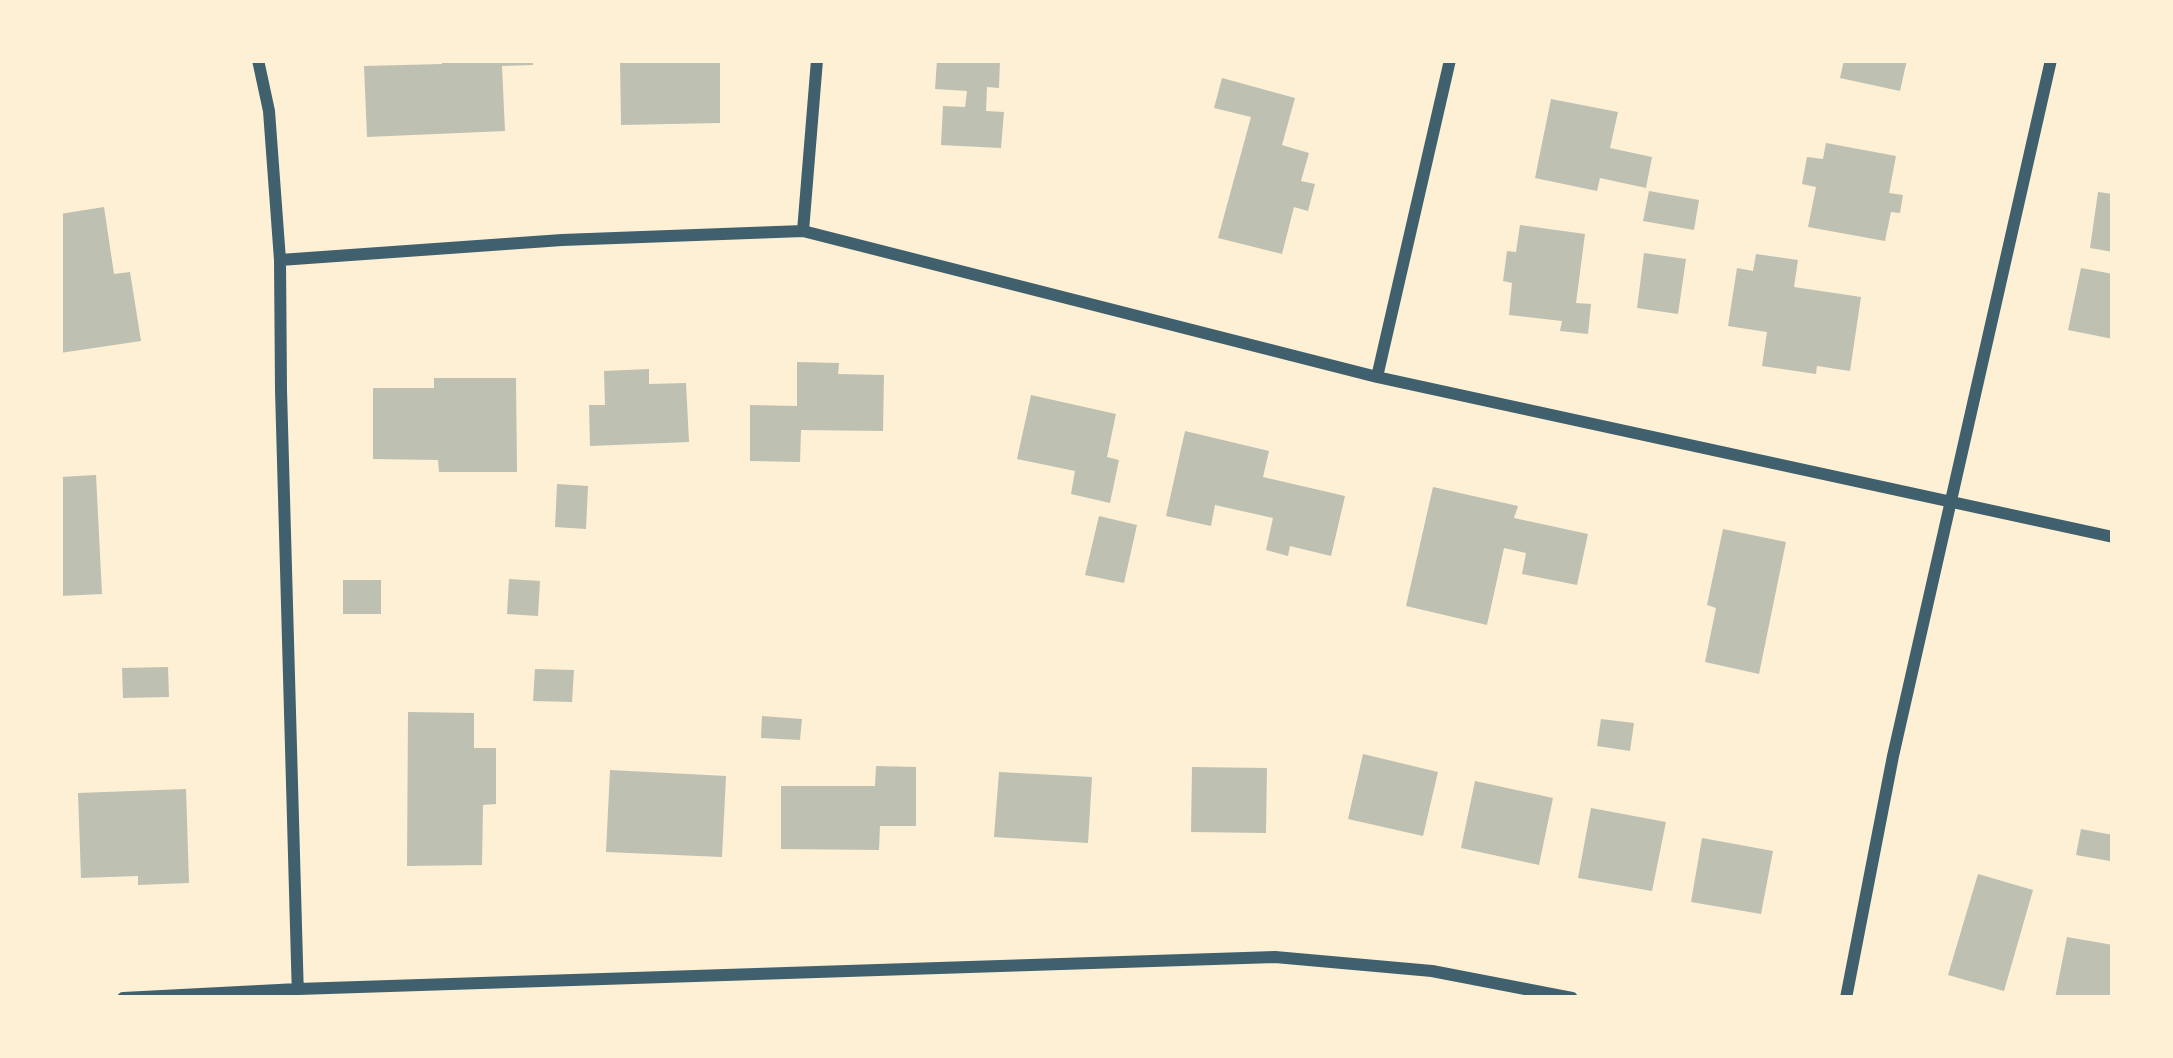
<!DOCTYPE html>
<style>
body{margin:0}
#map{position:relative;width:2173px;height:1058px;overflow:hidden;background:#fdf0d5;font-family:"Fira Sans Condensed",sans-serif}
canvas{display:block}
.frame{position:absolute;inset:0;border:63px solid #fdf0d5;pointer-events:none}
</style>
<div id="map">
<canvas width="2173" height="1058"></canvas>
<div class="frame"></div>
</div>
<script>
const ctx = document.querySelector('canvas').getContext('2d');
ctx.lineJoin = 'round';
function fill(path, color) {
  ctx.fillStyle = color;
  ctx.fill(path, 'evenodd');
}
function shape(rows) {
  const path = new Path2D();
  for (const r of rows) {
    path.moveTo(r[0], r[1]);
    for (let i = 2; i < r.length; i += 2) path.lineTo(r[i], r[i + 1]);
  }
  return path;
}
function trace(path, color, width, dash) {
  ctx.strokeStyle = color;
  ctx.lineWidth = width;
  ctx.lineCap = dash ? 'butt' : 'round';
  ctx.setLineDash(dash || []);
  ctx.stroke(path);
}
const building = shape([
 [441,60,533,60,533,65,502,66,505,131,367,137,364,66,442,64],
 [620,60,720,60,720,123,621,125],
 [937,60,1000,60,999,88,987,87,986,111,1004,112,1001,148,941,145,943,106,965,107,967,91,935,89],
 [1844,60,1907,60,1900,91,1840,78],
 [1222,78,1295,98,1282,145,1309,153,1301,181,1315,184,1308,211,1294,207,1282,254,1218,238,1251,117,1214,108],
 [1551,99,1618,112,1610,148,1652,157,1646,188,1600,178,1597,191,1535,178],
 [1826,143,1896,156,1889,193,1903,195,1900,213,1891,212,1885,241,1808,227,1816,187,1802,184,1807,157,1823,159],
 [1649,191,1699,200,1694,230,1643,221],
 [2098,192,2113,194,2113,252,2090,248],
 [104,207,114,274,130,272,141,341,60,353,60,214],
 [1520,225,1585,234,1576,303,1591,304,1588,334,1560,331,1562,321,1509,315,1512,283,1503,281,1507,251,1516,252],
 [1644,253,1686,259,1678,314,1637,308],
 [1756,254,1798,260,1794,287,1861,297,1850,371,1817,366,1816,374,1762,366,1767,332,1728,326,1737,268,1753,271],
 [2081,268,2113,274,2113,339,2068,330],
 [797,362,839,363,838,374,884,375,883,431,801,430,800,462,750,461,750,405,797,406],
 [649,369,649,384,686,383,689,442,590,446,589,405,605,405,604,371],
 [434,378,516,378,517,472,439,472,438,460,373,459,373,388,434,388],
 [1031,395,1116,414,1107,457,1119,460,1110,503,1071,494,1075,471,1017,459],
 [1185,431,1269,451,1263,477,1345,496,1331,556,1290,546,1288,556,1266,550,1273,518,1215,505,1211,526,1166,516],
 [96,475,102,594,60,596,60,477],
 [557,484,588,486,586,529,555,527],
 [1433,487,1518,506,1514,518,1588,534,1577,585,1522,574,1526,553,1504,548,1487,625,1406,606],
 [1099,516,1137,525,1124,583,1085,575],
 [1723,529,1786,542,1759,674,1705,662,1716,608,1707,605],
 [509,579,540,581,538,616,507,614],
 [343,580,381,580,381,614,343,614],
 [168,667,169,697,123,698,122,668],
 [535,669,574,670,572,702,533,701],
 [408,712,474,713,474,748,496,748,496,804,483,805,482,865,407,866],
 [762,716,802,719,800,740,761,738],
 [1601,719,1634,723,1630,751,1597,746],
 [1363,754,1438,772,1423,836,1348,819],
 [876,766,916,767,916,826,880,826,879,850,781,849,781,786,875,786],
 [1192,767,1267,768,1266,833,1191,832],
 [610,770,726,776,722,857,606,852],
 [999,772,1092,777,1088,843,994,837],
 [1475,781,1553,798,1539,865,1461,848],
 [186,789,189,883,138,885,138,876,81,878,78,793],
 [1591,808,1666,822,1652,891,1578,878],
 [2081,829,2113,835,2110,861,2076,855],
 [1702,838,1773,851,1761,914,1691,902],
 [1978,874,2033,890,2004,991,1948,975],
 [2067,937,2113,945,2113,998,2055,998]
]);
const minor = shape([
 [258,60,269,111,280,260,281,390,298,998],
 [803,231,817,60],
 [280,260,562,240,803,231,1377,377,2113,537],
 [1377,377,1450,60],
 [123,998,298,989,1275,957,1432,971,1572,998],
 [1846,998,1893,756,2051,60]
]);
fill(building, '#bec0b2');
trace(minor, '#3f606c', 12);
</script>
